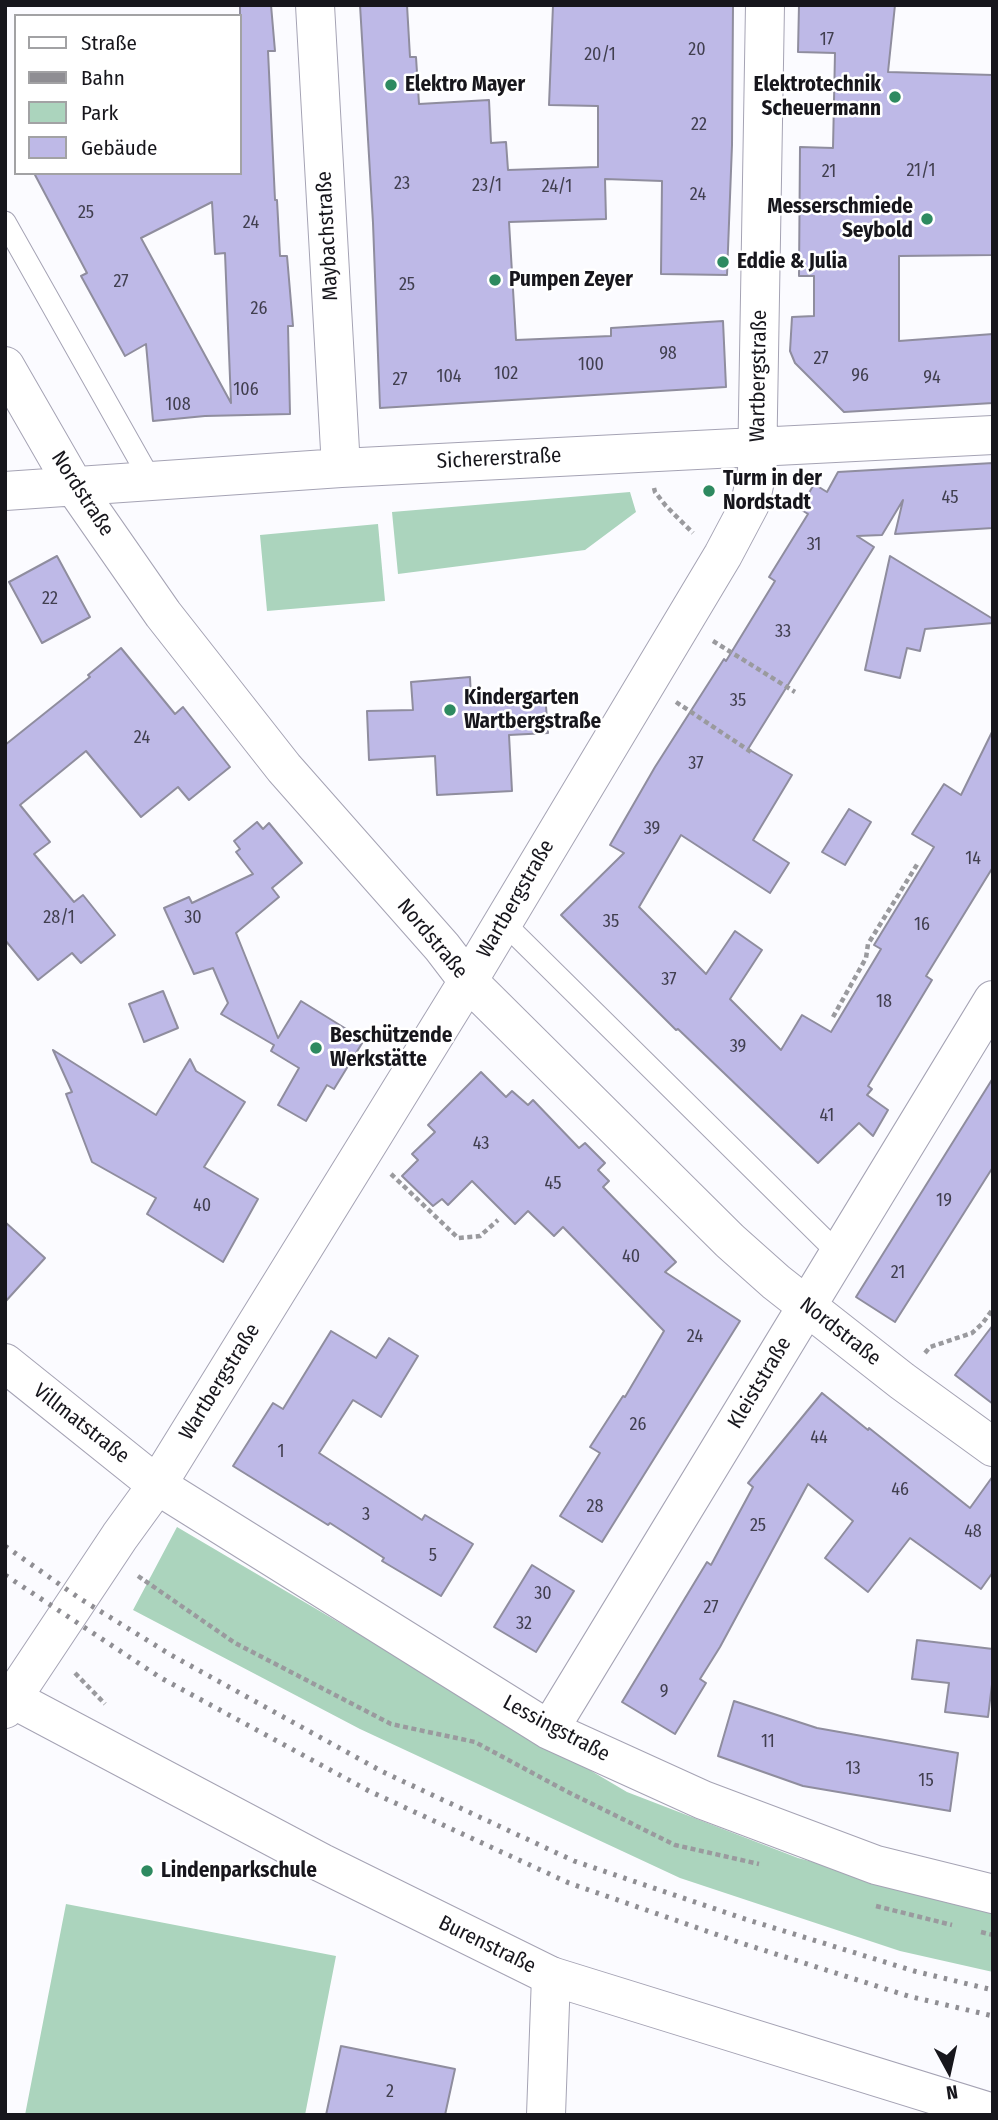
<!DOCTYPE html>
<meta charset="utf-8">
<style>
body{margin:0}
#map{position:relative;width:998px;height:2120px;overflow:hidden;background:#fbfbff;font-family:"Fira Sans Condensed",sans-serif}
canvas{display:block}
.frame{position:absolute;inset:0;border:7px solid #17161c;pointer-events:none}
.legend{position:absolute;left:14px;top:14px;width:228px;height:161px;box-sizing:border-box;background:#fff;border:2px solid #a2a2a4;margin:0;padding:9px 12px;list-style:none;font-size:21px;color:#17161c}
.legend li{display:flex;align-items:center;gap:14px;height:35px}
.legend b{width:35px;border:2px solid #a2a2a4}
.north{position:absolute;left:914px;top:2036px;width:70px;height:70px;-webkit-text-stroke:5px #fff;paint-order:stroke;rotate:172deg;font-size:19px;font-weight:700;line-height:28px;text-align:center;color:#17161c}
.north::after{content:'';display:block;margin:auto;width:24px;height:32px;background:#17161c;clip-path:polygon(50% 0,100% 100%,50% 72%,0 100%)}
</style>
<div id="map">
<canvas width="998" height="2120"></canvas>
<div class="frame"></div>
<ul class="legend">
<li><b style="height:9px;background:#fff"></b>Straße</li>
<li><b style="height:9px;background:#8f8e93"></b>Bahn</li>
<li><b style="height:19px;background:#abd4bd"></b>Park</li>
<li><b style="height:19px;background:#beb9e7"></b>Gebäude</li>
</ul>
<div class="north">N</div>
</div>
<script>
const ctx = document.querySelector('canvas').getContext('2d');
ctx.lineJoin = 'round';
function fill(path, color) {
  ctx.fillStyle = color;
  ctx.fill(path, 'evenodd');
}
function shape(rows) {
  const path = new Path2D();
  for (const r of rows) {
    path.moveTo(r[0], r[1]);
    for (let i = 2; i < r.length; i += 2) path.lineTo(r[i], r[i + 1]);
  }
  return path;
}
function trace(path, color, width, dash) {
  ctx.strokeStyle = color;
  ctx.lineWidth = width;
  ctx.lineCap = dash ? 'butt' : 'round';
  ctx.setLineDash(dash || []);
  ctx.stroke(path);
}
function label(font, color, halo, rows, align = 'center') {
  ctx.font = font + ' "Fira Sans Condensed",sans-serif';
  ctx.lineWidth = 5;
  ctx.setLineDash([]);
  ctx.textBaseline = 'middle';
  ctx.strokeStyle = halo;
  ctx.fillStyle = color;
  for (const [text, x, y, turn = 0] of rows) {
    ctx.save();
    ctx.translate(x, y);
    ctx.rotate((+turn || 0) * Math.PI / 180);
    ctx.textAlign = isNaN(turn) ? turn : align;
    if (halo) ctx.strokeText(text, 0, 0);
    ctx.fillText(text, 0, 0);
    ctx.restore();
  }
}
const green = shape([
 [630,492,636,512,585,550,398,574,392,512],
 [378,524,385,601,267,611,260,535],
 [177,1527,627,1792,798,1858,993,1909,993,1972,900,1951,680,1878,360,1729,133,1610],
 [66,1904,336,1956,305,2115,25,2115]
]);
const building = shape([
 [240,5,271,5,275,51,268,51,275,200,277,200,280,256,287,256,293,326,288,326,290,414,205,416,153,421,146,344,125,356,81,276,87,273,34,173,240,173,240,5],
 [212,202,215,254,225,253,231,403,141,238,212,202],
 [360,5,407,5,410,57,416,57,419,104,489,100,491,143,506,142,508,170,598,167,598,106,549,105,553,5,733,5,732,145,727,275,661,274,662,181,605,179,606,219,509,222,516,340,611,336,611,328,723,321,726,387,380,408,373,223,360,5],
 [799,5,895,5,888,72,993,75,993,255,899,256,899,341,993,334,993,403,844,412,795,363,790,351,792,317,814,316,814,276,799,276,800,147,833,148,835,53,798,52,799,5],
 [993,463,993,528,895,534,903,500,882,535,857,536,874,547,748,749,792,775,753,840,789,863,770,893,681,835,639,907,706,974,735,931,762,950,730,999,781,1050,802,1015,831,1032,881,949,874,945,934,847,912,834,944,784,961,795,993,730,993,867,926,976,932,980,868,1086,872,1089,867,1095,888,1110,873,1136,859,1123,818,1163,678,1029,676,1030,561,915,624,853,610,845,655,767,724,659,726,661,775,581,769,577,808,514,800,509,814,484,827,492,838,472,993,463],
 [57,556,90,617,42,643,9,582,57,556],
 [890,556,993,619,993,623,925,629,920,651,907,648,900,678,865,670,890,556],
 [121,648,175,714,183,707,230,767,189,800,178,787,141,817,86,751,20,805,50,842,34,854,74,902,83,895,115,935,81,963,72,953,38,980,5,940,5,745,90,677,88,675,121,648],
 [470,677,471,698,545,693,548,733,509,735,512,791,437,795,435,756,369,760,367,711,413,710,411,682,470,677],
 [849,809,871,822,845,865,822,852,849,809],
 [257,822,263,829,269,823,302,863,272,888,279,897,236,933,278,1038,301,1001,364,1040,334,1089,327,1085,306,1121,278,1105,299,1068,271,1051,274,1045,221,1014,228,1003,213,968,194,974,164,908,189,897,192,903,253,874,236,852,240,849,234,841,257,822],
 [163,991,178,1028,144,1042,129,1004,163,991],
 [53,1050,156,1115,190,1059,196,1071,245,1102,204,1167,258,1199,223,1262,147,1214,156,1198,92,1162,66,1094,72,1092,53,1050],
 [481,1072,506,1097,512,1091,528,1105,533,1100,579,1148,585,1143,605,1163,598,1170,609,1181,603,1187,676,1262,665,1272,740,1321,602,1542,560,1516,600,1453,590,1447,623,1396,625,1397,664,1331,563,1227,554,1236,528,1211,515,1224,472,1181,448,1205,442,1199,433,1206,402,1176,418,1160,412,1154,435,1132,428,1125,481,1072],
 [993,1078,993,1167,895,1322,856,1297,993,1078],
 [5,1222,45,1258,5,1302,5,1222],
 [993,1325,993,1404,955,1375,993,1325],
 [331,1331,376,1358,389,1338,418,1356,381,1417,353,1400,319,1453,422,1520,425,1515,473,1544,441,1596,382,1561,384,1558,330,1523,328,1525,233,1466,273,1403,283,1409,331,1331],
 [822,1393,868,1430,869,1428,970,1508,993,1476,993,1572,981,1589,910,1538,868,1592,825,1558,853,1521,808,1484,720,1647,700,1679,706,1683,675,1734,622,1702,707,1562,711,1565,753,1487,748,1483,822,1393],
 [532,1565,574,1591,536,1652,494,1627,532,1565],
 [917,1640,993,1649,993,1676,988,1717,945,1712,949,1683,912,1679,917,1640],
 [734,1701,817,1728,958,1753,950,1811,803,1786,718,1756,734,1701],
 [341,2046,455,2069,445,2115,326,2115,341,2046]
]);
const path = shape([
 [654,488,655,492,666,506,693,533],
 [713,641,795,692],
 [676,702,751,752],
 [833,1017,866,958,868,944,918,863],
 [391,1174,458,1238,480,1236,498,1220],
 [925,1353,930,1347,972,1333,982,1324,993,1309],
 [138,1576,235,1643,391,1724,475,1742,566,1791,675,1845,759,1864],
 [75,1673,105,1704],
 [876,1906,952,1925],
 [981,1932,993,1935]
]);
const lane = shape([
 [5,222,150,479],
 [502,921,838,1253]
]);
const street = shape([
 [315,5,341,468],
 [5,366,74,486,163,614,284,768,442,947,468,981,730,1241,776,1282,902,1381,993,1447],
 [5,491,341,468,993,435],
 [5,1363,157,1485,549,1730,703,1800,876,1865,993,1894],
 [5,1709,120,1536,157,1485,375,1132,468,981,723,555,750,504,757,471,765,5],
 [549,1730,993,1000],
 [546,2115,551,1976]
]);
const secondary = shape([
 [5,1695,322,1863,551,1976,993,2113]
]);
const rail = shape([
 [5,1546,79,1598,171,1655,383,1772,574,1861,745,1919,914,1971,993,1990],
 [5,1575,161,1678,369,1791,569,1883,738,1942,908,1996,993,2016]
]);
const markers = [
 [391,85,7,"#2e8a60"],
 [895,97,7,"#2e8a60"],
 [927,219,7,"#2e8a60"],
 [723,262,7,"#2e8a60"],
 [495,280,7,"#2e8a60"],
 [709,491,7,"#2e8a60"],
 [450,710,7,"#2e8a60"],
 [316,1048,7,"#2e8a60"],
 [147,1871,7,"#2e8a60"]
];
const numberNames = [
 ["17",827,40],
 ["20",697,50],
 ["20/1",600,55],
 ["22",699,125],
 ["21/1",921,171],
 ["21",829,172],
 ["23",402,184],
 ["23/1",487,186],
 ["24/1",557,187],
 ["24",698,195],
 ["25",86,213],
 ["24",251,223],
 ["27",121,282],
 ["25",407,285],
 ["26",259,309],
 ["98",668,354],
 ["27",821,359],
 ["100",591,365],
 ["102",506,374],
 ["96",860,376],
 ["104",449,377],
 ["94",932,378],
 ["27",400,380],
 ["106",246,390],
 ["108",178,405],
 ["45",950,498],
 ["31",814,545],
 ["22",50,599],
 ["33",783,632],
 ["35",738,701],
 ["24",142,738],
 ["37",696,764],
 ["39",652,829],
 ["14",973,859],
 ["28/1",59,918],
 ["30",193,918],
 ["35",611,922],
 ["16",922,925],
 ["37",669,980],
 ["18",884,1002],
 ["39",738,1047],
 ["41",827,1116],
 ["43",481,1144],
 ["45",553,1184],
 ["19",944,1201],
 ["40",202,1206],
 ["40",631,1257],
 ["21",898,1273],
 ["24",695,1337],
 ["26",638,1425],
 ["44",819,1438],
 ["1",281,1452],
 ["46",900,1490],
 ["28",595,1507],
 ["3",366,1515],
 ["25",758,1526],
 ["48",973,1532],
 ["5",433,1556],
 ["30",543,1594],
 ["27",711,1608],
 ["32",524,1624],
 ["9",664,1692],
 ["11",768,1742],
 ["13",853,1769],
 ["15",926,1781],
 ["2",390,2092]
];
const poiNames = [
 ["Elektro Mayer",405,85],
 ["Elektrotechnik",881,85,"right"],
 ["Scheuermann",881,109,"right"],
 ["Messerschmiede",913,207,"right"],
 ["Seybold",913,231,"right"],
 ["Eddie & Julia",737,262],
 ["Pumpen Zeyer",509,280],
 ["Turm in der",723,479],
 ["Nordstadt",723,503],
 ["Kindergarten",464,698],
 ["Wartbergstraße",464,722],
 ["Beschützende",330,1036],
 ["Werkstätte",330,1060],
 ["Lindenparkschule",161,1871]
];
const streetNames = [
 ["Maybachstraße",328,236,-93],
 ["Wartbergstraße",759,376,-89],
 ["Sichererstraße",499,459,-3],
 ["Nordstraße",82,494,57],
 ["Wartbergstraße",516,899,-60],
 ["Nordstraße",432,939,50],
 ["Nordstraße",840,1332,38],
 ["Wartbergstraße",220,1382,-58],
 ["Kleiststraße",760,1383,-59],
 ["Villmatstraße",81,1424,38],
 ["Lessingstraße",556,1729,28],
 ["Burenstraße",487,1945,26]
];
fill(green, '#abd4bd');
fill(building, '#beb9e7');
trace(building, '#8f8d9e', 2);
trace(lane, '#a5a3b4', 23);
trace(street, '#a5a3b4', 40);
trace(secondary, '#a5a3b4', 40);
trace(path, '#9a9a9e', 4.5, [5, 3.5]);
trace(lane, '#fff', 21);
trace(street, '#fff', 38);
trace(secondary, '#fff', 38);
trace(rail, '#8f8e93', 5, [3.5, 7]);
for (const [x, y, r, color] of markers) {
  const dot = new Path2D();
  dot.arc(x, y, r, 0, 2 * Math.PI);
  ctx.fillStyle = color;
  ctx.fill(dot);
  trace(dot, '#fff', 2.5);
}
label('18px', '#413f4f', null, numberNames);
label('bold 21px', '#17161c', '#fff', poiNames, 'left');
label('21px', '#17161c', '#fff', streetNames);
</script>
